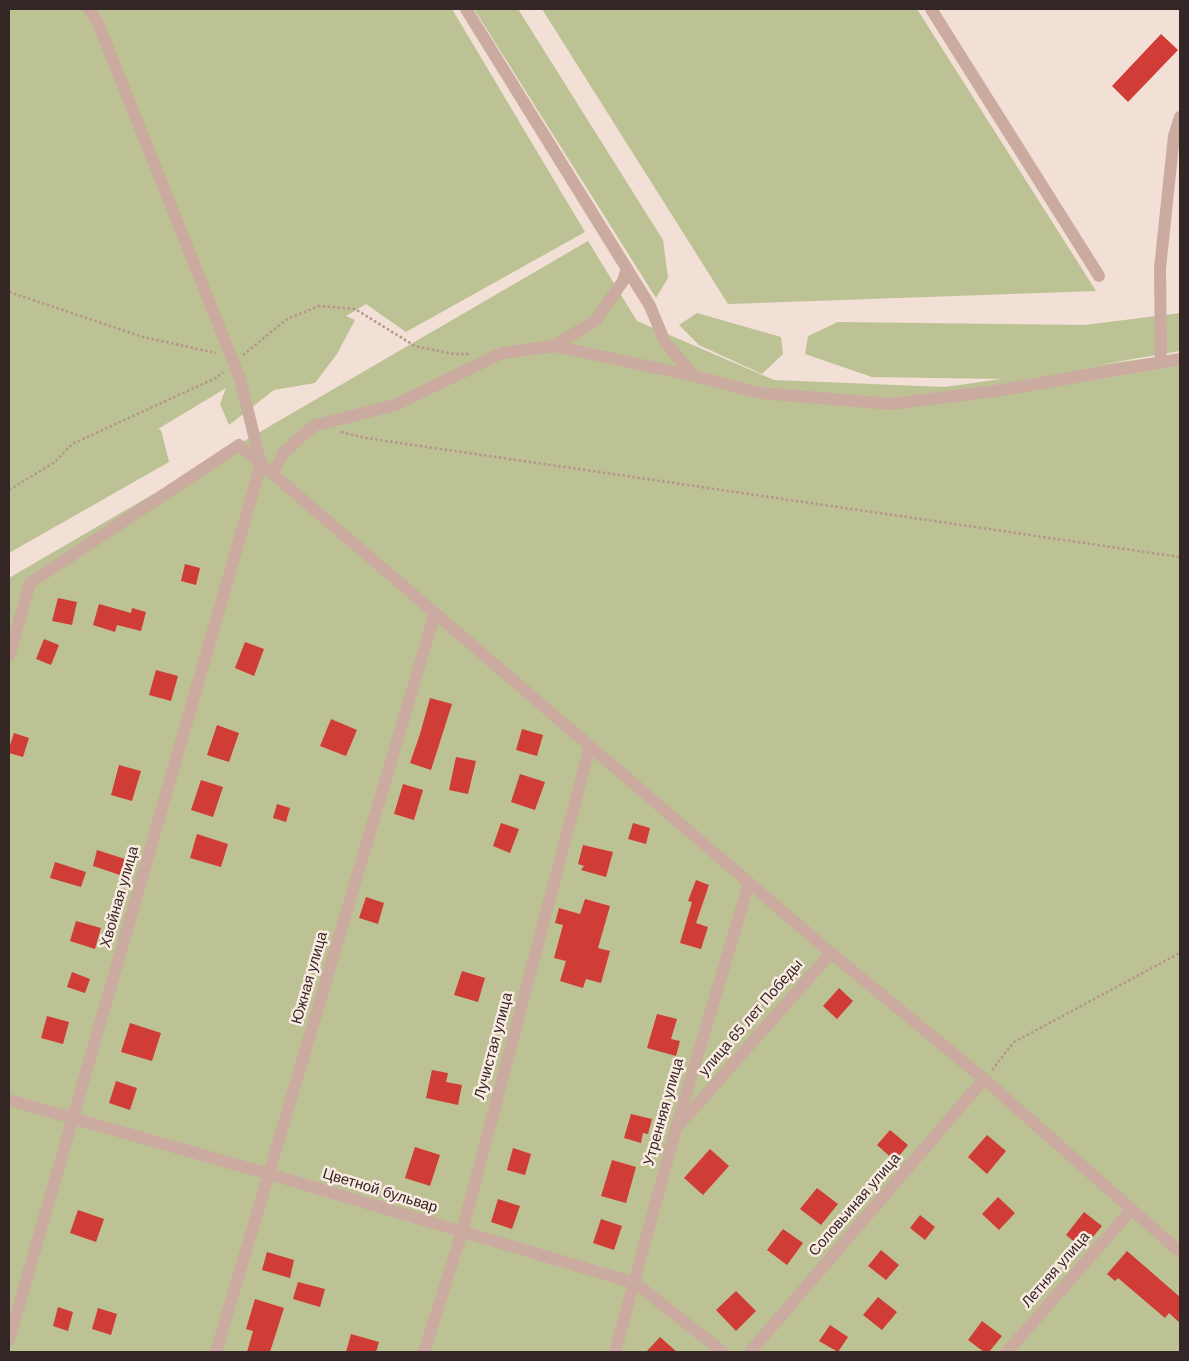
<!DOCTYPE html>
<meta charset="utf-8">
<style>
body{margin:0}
#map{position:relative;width:1189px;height:1361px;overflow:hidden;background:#f2dfd5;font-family:Arial,sans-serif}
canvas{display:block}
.frame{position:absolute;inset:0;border:10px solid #342624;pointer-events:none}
</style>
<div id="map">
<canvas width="1189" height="1361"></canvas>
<div class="frame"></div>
</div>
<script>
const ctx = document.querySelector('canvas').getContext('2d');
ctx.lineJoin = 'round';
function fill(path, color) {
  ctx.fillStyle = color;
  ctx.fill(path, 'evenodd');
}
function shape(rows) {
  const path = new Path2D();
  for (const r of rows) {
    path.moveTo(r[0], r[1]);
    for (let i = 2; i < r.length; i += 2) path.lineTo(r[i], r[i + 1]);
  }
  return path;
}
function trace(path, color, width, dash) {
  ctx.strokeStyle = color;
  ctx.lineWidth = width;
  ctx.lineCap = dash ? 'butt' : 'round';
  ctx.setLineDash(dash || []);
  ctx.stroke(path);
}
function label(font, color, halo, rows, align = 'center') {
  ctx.font = font + ' Arial,sans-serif';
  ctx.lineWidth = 5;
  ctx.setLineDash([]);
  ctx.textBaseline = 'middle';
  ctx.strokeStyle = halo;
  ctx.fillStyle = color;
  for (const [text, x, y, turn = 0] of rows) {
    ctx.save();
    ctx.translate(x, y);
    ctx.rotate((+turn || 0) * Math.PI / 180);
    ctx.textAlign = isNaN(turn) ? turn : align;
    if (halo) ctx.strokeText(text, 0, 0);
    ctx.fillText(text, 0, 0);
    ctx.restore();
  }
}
const green = shape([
 [9,9,452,9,585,232,406,332,366,304,346,316,355,320,337,354,315,383,274,390,229,425,220,404,226,388,158,429,161,430,169,462,9,553],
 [474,9,518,9,663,240,668,278,656,298],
 [542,9,917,9,1096,291,728,304],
 [588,241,637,321,774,380,945,387,1001,379,872,377,805,354,808,336,838,322,1085,325,1180,313,1180,351,1098,365,1180,354,1180,1352,9,1352,9,578],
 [697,313,781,337,783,354,762,374,699,345,679,325]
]);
const building = shape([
 [1161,34,1178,50,1128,102,1112,86],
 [185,564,200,568,196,585,181,581],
 [58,598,77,602,72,625,52,621],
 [99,604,131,613,132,608,146,612,141,631,117,625,115,632,93,625],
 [44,639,59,645,51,665,36,659],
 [245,642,264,649,254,676,235,668],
 [156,670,178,676,171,701,149,695],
 [430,698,452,704,431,770,410,763,420,734],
 [331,719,357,730,346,756,320,746],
 [217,725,239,733,229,762,207,755],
 [522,729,543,735,537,756,516,750],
 [14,733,29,738,23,757,9,753,9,748],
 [456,757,476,761,468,794,449,790],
 [119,765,141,771,132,801,111,795],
 [520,774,545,782,535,810,511,802],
 [201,780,223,787,213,817,191,810],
 [403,784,423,790,414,820,394,814],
 [277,804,290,808,286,822,273,818],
 [501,823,519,829,510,853,493,846],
 [633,823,650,828,646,844,628,839],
 [197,834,228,844,221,867,190,858],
 [583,845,613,852,606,877,581,870,584,866,578,864],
 [97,850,128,860,123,876,93,866],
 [55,862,86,872,81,887,50,878],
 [696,880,709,885,696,923,708,927,701,949,680,943,692,902,688,901],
 [366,897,384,903,378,924,359,918],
 [585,899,610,906,598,948,610,951,601,983,586,979,583,988,560,981,566,961,554,958,563,925,555,923,559,908,580,914],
 [76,921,101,928,95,949,70,941],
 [462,971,485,978,478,1002,454,995],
 [72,972,90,979,85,993,67,987],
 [839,988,853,1001,837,1019,823,1006],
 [657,1014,677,1019,671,1039,680,1041,676,1056,647,1048],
 [47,1016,69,1022,63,1044,41,1038],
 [130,1023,161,1033,152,1061,121,1052],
 [432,1070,448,1073,446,1082,462,1085,458,1105,426,1098],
 [116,1081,137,1088,130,1110,109,1103],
 [631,1114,652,1119,648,1134,643,1133,641,1143,624,1138],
 [890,1130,908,1145,895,1161,877,1145],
 [987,1135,1006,1151,987,1174,968,1157],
 [415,1147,440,1155,430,1186,405,1178],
 [513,1148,531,1154,525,1175,507,1170],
 [710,1149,729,1166,703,1195,684,1178],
 [612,1160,636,1167,626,1203,601,1196],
 [817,1188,838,1204,821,1225,800,1209],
 [998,1197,1015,1213,999,1230,982,1214],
 [498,1199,520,1206,512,1229,491,1222],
 [78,1210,104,1219,96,1242,70,1233],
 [1084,1212,1102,1226,1083,1249,1066,1235],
 [920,1215,935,1227,925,1240,910,1228],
 [601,1219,622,1226,614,1250,593,1243],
 [783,1229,803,1243,787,1265,767,1250],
 [881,1250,899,1265,886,1280,868,1266],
 [1127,1251,1180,1297,1180,1323,1169,1313,1165,1318,1118,1278,1115,1281,1107,1274],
 [267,1252,294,1260,290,1278,262,1270],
 [298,1282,325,1289,320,1307,293,1299],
 [736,1291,756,1311,736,1331,716,1310],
 [878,1297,897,1312,882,1330,863,1315],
 [255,1299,284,1308,270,1352,247,1352,253,1331,246,1329],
 [58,1307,73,1312,68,1331,53,1326],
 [98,1308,117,1314,111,1335,92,1329],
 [982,1321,1002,1336,989,1352,984,1352,968,1340],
 [830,1325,848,1337,838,1352,819,1341],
 [351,1334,379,1342,376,1352,346,1352],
 [660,1337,677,1352,646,1352]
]);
const path = shape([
 [9,292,143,337,216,353],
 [243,355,287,319,319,306,355,309,415,346,454,354,470,354],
 [341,432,366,438,1180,557],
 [9,490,55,462,72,444,216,378,223,372],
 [992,1070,1014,1042,1180,953]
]);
const minor = shape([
 [466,9,650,306,665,342,694,376,760,393,891,404,996,391,1180,359],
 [931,9,1099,276],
 [554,346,596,320,623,281,627,269],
 [1161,363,1160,268,1174,136,1180,117],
 [273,474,283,453,313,426,395,405,502,353,554,346,694,376],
 [9,656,30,583,239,445,831,953,984,1079,1180,1252],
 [9,1100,269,1174,635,1283,723,1352],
 [679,1125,831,953],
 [9,1340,261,464,240,379,98,23,89,9],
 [216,1352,435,613],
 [424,1352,462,1232,590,746],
 [615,1352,676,1128,749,883],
 [750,1352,984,1079],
 [1007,1352,1131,1210]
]);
const streetNames = [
 ["Хвойная улица",120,897,-74],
 ["Южная улица",310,978,-74],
 ["улица 65 лет Победы",751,1018,-49],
 ["Лучистая улица",494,1046,-75],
 ["Утренняя улица",664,1112,-74],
 ["Цветной бульвар",380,1191,17],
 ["Соловьиная улица",855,1205,-49],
 ["Летняя улица",1056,1270,-49]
];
fill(green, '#bcc294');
fill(building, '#cf3d36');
trace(path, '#b7958b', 2.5, [2.5, 2.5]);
trace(minor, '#cbaba0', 12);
label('15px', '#342624', '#faeae1', streetNames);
</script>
